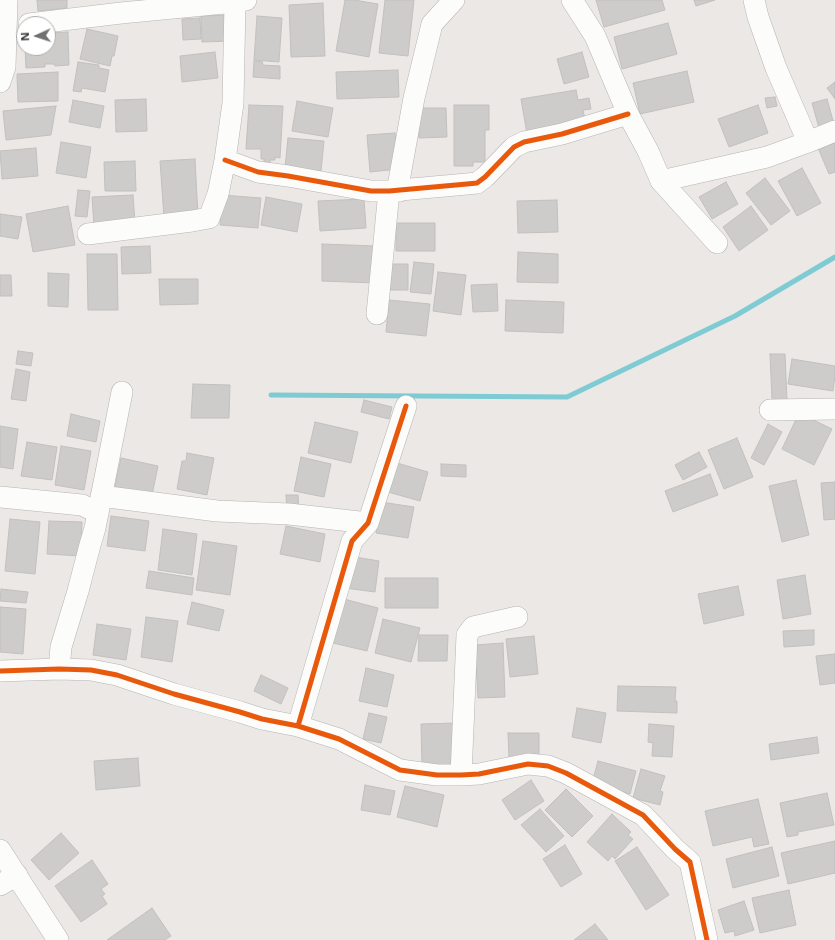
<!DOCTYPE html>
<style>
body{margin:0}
#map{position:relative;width:835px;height:940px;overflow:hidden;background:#ebe8e6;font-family:"Noto Sans",sans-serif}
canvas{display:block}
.north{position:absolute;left:16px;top:16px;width:40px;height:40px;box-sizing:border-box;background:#fff;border:1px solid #adadac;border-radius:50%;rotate:267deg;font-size:11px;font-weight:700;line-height:16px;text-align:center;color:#333130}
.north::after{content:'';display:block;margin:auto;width:14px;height:18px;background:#737170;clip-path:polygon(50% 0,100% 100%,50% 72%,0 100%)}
</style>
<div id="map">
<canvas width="835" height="940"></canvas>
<div class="north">N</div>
</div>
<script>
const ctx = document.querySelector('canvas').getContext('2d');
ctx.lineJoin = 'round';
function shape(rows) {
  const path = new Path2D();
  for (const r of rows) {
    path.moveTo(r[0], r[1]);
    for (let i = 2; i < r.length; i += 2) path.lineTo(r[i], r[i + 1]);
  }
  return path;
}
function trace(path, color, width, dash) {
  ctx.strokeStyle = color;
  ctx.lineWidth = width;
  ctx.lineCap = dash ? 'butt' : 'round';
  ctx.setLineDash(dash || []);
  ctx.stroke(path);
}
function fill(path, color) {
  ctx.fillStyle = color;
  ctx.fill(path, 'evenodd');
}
const stream = shape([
 [271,395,567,397,735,316,835,257]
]);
const building = shape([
 [37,0,67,0,67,8,38,11,37,0],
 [345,0,354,0,378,4,369,57,336,51,345,0],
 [385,0,414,0,408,56,379,53,385,0],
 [596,0,662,0,665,10,604,27,596,0],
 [694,0,715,0,696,6,694,0],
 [323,3,325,56,291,57,289,5,323,3],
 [230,15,231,41,202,42,201,16,230,15],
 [257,16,282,18,279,62,254,60,257,16],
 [200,18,201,39,183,40,182,19,200,18],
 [668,23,677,54,622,69,614,37,668,23],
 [87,29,118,36,114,56,112,56,110,66,80,59,87,29],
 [68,32,69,65,55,66,54,64,45,64,45,67,26,68,25,48,48,48,48,33,68,32],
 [215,52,218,78,182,82,180,56,215,52],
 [582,52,589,77,564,84,557,59,582,52],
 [254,61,263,62,262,65,280,66,280,79,253,77,254,61],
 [78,62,99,65,99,68,109,70,105,92,82,88,81,92,73,91,78,62],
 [398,70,399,97,337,99,336,72,398,70],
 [687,71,694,102,640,114,633,83,687,71],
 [58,72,58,101,18,102,17,74,58,72],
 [835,82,835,99,827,88,835,82],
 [576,90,578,100,589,98,591,109,583,110,586,124,527,134,521,99,576,90],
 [775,97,777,106,767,108,765,98,775,97],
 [146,99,147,131,116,132,115,100,146,99],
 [827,99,834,124,819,128,812,103,827,99],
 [73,100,104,106,100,128,69,122,73,100],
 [297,101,333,108,328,137,292,131,297,101],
 [249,105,283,106,280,158,275,157,275,160,270,160,270,163,264,162,264,159,261,159,261,149,246,149,249,105],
 [454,105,489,105,489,130,485,130,485,162,473,162,473,166,454,166,454,105],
 [758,105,768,133,729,147,718,119,758,105],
 [56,106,51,135,6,140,3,111,56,106],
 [418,108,446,108,447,137,419,138,418,108],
 [395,133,398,169,370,172,367,135,395,133],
 [288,138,324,141,321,171,285,168,288,138],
 [835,140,835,172,829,174,818,148,835,140],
 [61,142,91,147,86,178,56,173,61,142],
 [36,148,38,176,2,179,0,151,36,148],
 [195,159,198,216,164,218,160,161,195,159],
 [135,161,136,191,105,191,104,162,135,161],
 [802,168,821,203,797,216,778,181,802,168],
 [765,178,790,211,771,225,746,193,765,178],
 [726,182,738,204,712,219,699,197,726,182],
 [78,190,90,191,87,217,75,216,78,190],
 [133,195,135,223,94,226,92,197,133,195],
 [222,195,261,198,258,228,220,225,222,195],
 [266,197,302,204,297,232,261,225,266,197],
 [364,199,366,228,320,231,318,201,364,199],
 [557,200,558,232,518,233,517,201,557,200],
 [68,206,75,245,33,252,26,214,68,206],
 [751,206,768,230,739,251,723,227,751,206],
 [0,214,22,217,18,239,0,236,0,214],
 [396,223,435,223,435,251,396,251,396,223],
 [322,244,376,246,375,283,322,281,322,244],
 [150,246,151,273,122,274,121,247,150,246],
 [518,252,558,254,558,283,517,282,518,252],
 [87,254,117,254,118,310,88,310,87,254],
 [414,262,434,264,431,294,410,292,414,262],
 [389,264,408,264,408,290,388,290,389,264],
 [438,272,466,275,461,315,433,311,438,272],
 [48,273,69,274,68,307,48,306,48,273],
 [0,275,11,275,12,296,0,296,0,275],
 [159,279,198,279,198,304,160,305,159,279],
 [497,284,498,311,473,312,471,285,497,284],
 [389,300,430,304,426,336,386,332,389,300],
 [506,300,564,302,563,333,505,331,506,300],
 [18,351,33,353,31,366,16,364,18,351],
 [770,354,785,354,787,400,772,400,770,354],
 [792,359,835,366,835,375,833,391,788,384,792,359],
 [16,369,30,372,26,401,11,399,16,369],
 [193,384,230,385,229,418,191,418,193,384],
 [364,400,392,407,389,419,361,412,364,400],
 [799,413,832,429,814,465,782,449,799,413],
 [71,414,100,421,96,442,67,436,71,414],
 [315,422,358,432,351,463,308,453,315,422],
 [768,424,782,432,764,465,751,458,768,424],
 [0,426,18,429,13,469,0,467,0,426],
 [737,438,753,477,724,489,708,450,737,438],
 [27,442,57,447,52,480,21,476,27,442],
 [61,446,91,451,84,490,55,485,61,446],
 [699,452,707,467,683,480,675,465,699,452],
 [187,453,214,458,207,495,177,489,182,461,186,461,187,453],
 [301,457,331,464,324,497,294,491,301,457],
 [121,458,158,466,152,495,115,487,121,458],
 [397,463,428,472,420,501,388,492,397,463],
 [441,464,466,465,466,477,441,476,441,464],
 [710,474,718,495,673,512,665,491,710,474],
 [796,480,809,535,782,542,769,486,796,480],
 [835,482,835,519,824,520,821,483,835,482],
 [286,495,298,495,299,510,287,510,286,495],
 [381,502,414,507,408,538,376,533,381,502],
 [111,516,149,521,145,551,107,546,111,516],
 [10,519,40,522,35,574,5,571,10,519],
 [49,521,82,522,81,556,47,554,49,521],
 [286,526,325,534,320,562,280,554,286,526],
 [163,529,197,534,192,575,158,570,163,529],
 [203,541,237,546,230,595,196,590,203,541],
 [349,556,379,561,375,592,345,588,349,556],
 [149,571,194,578,192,595,146,588,149,571],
 [805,575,811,614,783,619,777,580,805,575],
 [385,578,438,578,438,608,385,608,385,578],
 [738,586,744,615,704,624,698,594,738,586],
 [1,589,28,592,26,603,0,601,1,589],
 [344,599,378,608,367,651,333,643,344,599],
 [192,602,224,610,219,631,187,624,192,602],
 [0,607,26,609,23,654,0,652,0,607],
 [146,617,178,621,172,662,141,657,146,617],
 [383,619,420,628,411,662,375,653,383,619],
 [97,624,131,629,126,660,93,655,97,624],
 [814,630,814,645,784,647,783,631,814,630],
 [419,635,448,635,447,661,418,661,419,635],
 [534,636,538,674,510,677,506,639,534,636],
 [503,643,505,697,478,698,475,645,503,643],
 [835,654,835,683,820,685,816,656,835,654],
 [366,668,394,675,387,707,359,701,366,668],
 [261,675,288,688,281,704,254,691,261,675],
 [618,686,676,687,675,701,677,701,677,713,617,711,618,686],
 [577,708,606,713,601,743,572,737,577,708],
 [369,713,387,717,381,743,363,739,369,713],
 [455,723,455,766,422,766,421,724,455,723],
 [649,724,674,726,672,757,652,756,653,743,648,742,649,724],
 [508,733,539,733,539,759,509,759,508,733],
 [817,737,819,753,771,760,769,744,817,737],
 [138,758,140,786,96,790,94,761,138,758],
 [598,761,636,771,630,794,592,783,598,761],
 [641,769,665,776,660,791,663,792,660,805,633,798,641,769],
 [531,780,544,801,515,820,502,800,531,780],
 [365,785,395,791,390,815,361,810,365,785],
 [405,786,444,795,437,827,397,817,405,786],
 [566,789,593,816,572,837,545,810,566,789],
 [827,793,834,825,798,832,798,835,787,837,780,803,827,793],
 [758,799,769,844,754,847,752,837,713,846,705,811,758,799],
 [540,809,564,836,546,852,521,825,540,809],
 [612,814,631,832,628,835,633,839,615,859,612,856,608,861,587,842,612,814],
 [61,833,79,853,49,880,31,860,61,833],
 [835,841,835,873,788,884,781,853,835,841],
 [565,845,582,874,561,887,543,859,565,845],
 [637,847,669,895,646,910,615,861,637,847],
 [772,847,779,876,733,888,726,859,772,847],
 [92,860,108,884,101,889,105,894,102,896,107,904,81,922,55,886,92,860],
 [789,890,796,925,760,933,752,898,789,890],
 [744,901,754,930,735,936,734,931,725,933,718,910,744,901],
 [152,908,171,936,165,940,107,940,152,908],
 [595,924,608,940,574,940,595,924]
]);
const minor = shape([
 [572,0,595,36,628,114,648,151,661,181,717,243],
 [754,0,758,17,776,68,808,142],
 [29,24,121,13,235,2,246,0],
 [0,82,5,67,7,0],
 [225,160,258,172,288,176,371,191,389,191,467,184,477,183,485,177,514,147,524,142,562,134,628,114],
 [661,181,767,157,808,142,835,131],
 [400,191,399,181,414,98,432,24,454,0],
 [88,234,192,221,209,218,218,194,225,160,233,103,235,2],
 [377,314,389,191],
 [770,410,835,409],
 [101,496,217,511,289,514,368,523],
 [0,497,82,505,97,512],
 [59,669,61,647,78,591,90,545,95,528,122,392],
 [0,671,59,669,91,670,117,675,174,694,240,712,262,719,298,726,339,739,400,770,437,775,461,775,479,774,528,764,548,766,566,773,643,815,675,849,690,862,707,940],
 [298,726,352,541,368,523,406,406],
 [461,775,467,635,473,627,517,617],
 [0,850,58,940],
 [0,885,17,875]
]);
const cycleway = shape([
 [225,160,258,172,288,176,371,191,389,191,467,184,477,183,485,177,514,147,524,142,562,134,628,114],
 [0,671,59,669,91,670,117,675,174,694,240,712,262,719,298,726,339,739,400,770,437,775,461,775,479,774,528,764,548,766,566,773,643,815,675,849,690,862,707,940],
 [298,726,352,541,368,523,406,406]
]);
trace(stream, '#7ecbd4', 5);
fill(building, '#ceccca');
trace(building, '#c2c0be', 1);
trace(minor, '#b6b4b2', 22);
trace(minor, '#fcfcfb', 21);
trace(cycleway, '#e8590c', 5);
</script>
